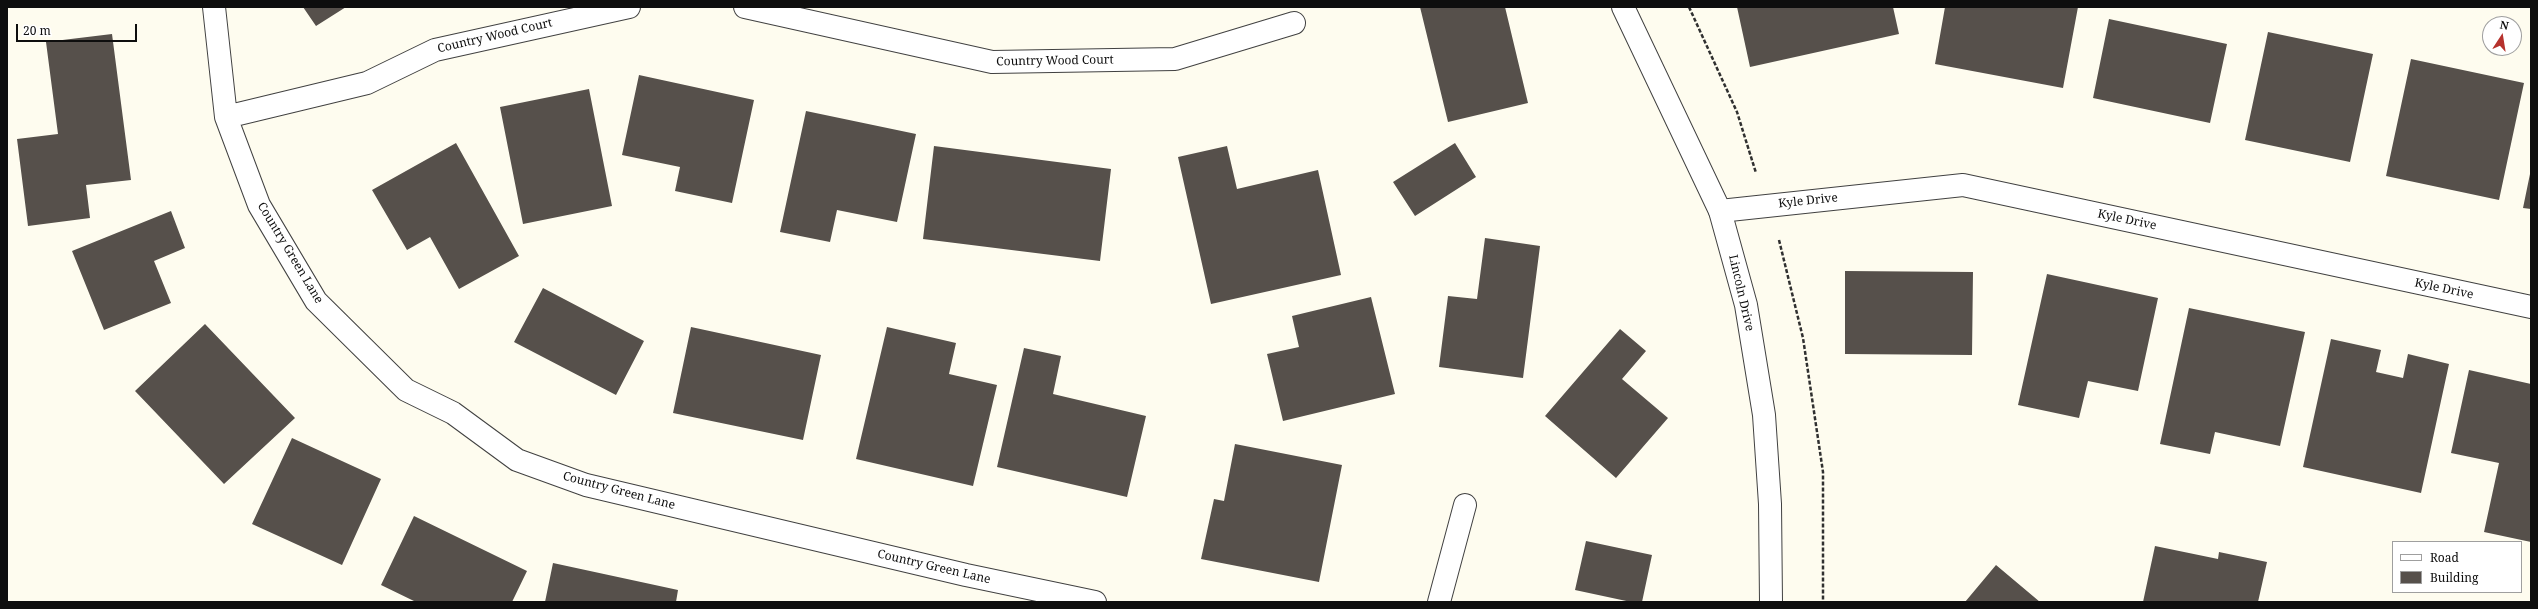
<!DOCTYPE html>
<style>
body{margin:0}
#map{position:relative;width:2538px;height:609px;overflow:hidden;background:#fefcef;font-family:"Noto Serif",serif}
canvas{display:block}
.frame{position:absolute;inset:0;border:8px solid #0e0e0e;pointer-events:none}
.legend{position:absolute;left:2392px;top:541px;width:130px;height:52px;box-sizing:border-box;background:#fff;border:1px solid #9f9f9f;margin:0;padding:5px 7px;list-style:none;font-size:12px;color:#0e0e0e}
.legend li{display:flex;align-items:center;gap:8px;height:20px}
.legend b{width:20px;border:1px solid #9f9f9f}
.north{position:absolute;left:2482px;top:16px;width:40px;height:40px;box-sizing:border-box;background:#fff;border:1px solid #9f9f9f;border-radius:50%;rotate:12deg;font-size:11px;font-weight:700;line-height:16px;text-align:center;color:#0e0e0e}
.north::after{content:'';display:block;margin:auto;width:14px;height:18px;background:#b6322d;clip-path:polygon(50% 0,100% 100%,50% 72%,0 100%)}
.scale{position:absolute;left:16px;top:24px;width:121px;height:18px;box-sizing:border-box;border:2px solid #0e0e0e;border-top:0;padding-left:5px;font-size:12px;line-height:14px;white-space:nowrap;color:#0e0e0e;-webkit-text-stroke:3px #fff;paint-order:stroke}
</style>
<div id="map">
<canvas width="2538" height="609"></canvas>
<div class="frame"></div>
<ul class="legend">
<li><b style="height:5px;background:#fff"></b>Road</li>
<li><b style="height:11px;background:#56504b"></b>Building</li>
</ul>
<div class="north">N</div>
<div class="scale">20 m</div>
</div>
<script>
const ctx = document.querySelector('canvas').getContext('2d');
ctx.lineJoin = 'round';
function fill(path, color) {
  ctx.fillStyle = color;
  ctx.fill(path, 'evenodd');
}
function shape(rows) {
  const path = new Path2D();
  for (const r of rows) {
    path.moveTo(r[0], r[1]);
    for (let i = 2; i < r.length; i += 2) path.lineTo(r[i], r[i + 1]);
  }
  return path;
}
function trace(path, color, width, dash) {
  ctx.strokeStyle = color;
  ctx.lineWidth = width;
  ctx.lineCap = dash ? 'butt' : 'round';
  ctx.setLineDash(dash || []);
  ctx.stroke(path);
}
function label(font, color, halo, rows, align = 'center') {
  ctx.font = font + ' "Noto Serif",serif';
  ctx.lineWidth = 4;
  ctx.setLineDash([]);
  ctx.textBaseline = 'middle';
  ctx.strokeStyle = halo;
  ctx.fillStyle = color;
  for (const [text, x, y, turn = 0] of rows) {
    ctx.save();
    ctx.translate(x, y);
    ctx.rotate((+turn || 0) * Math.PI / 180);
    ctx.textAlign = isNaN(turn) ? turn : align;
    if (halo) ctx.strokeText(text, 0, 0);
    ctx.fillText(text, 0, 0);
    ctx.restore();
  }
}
const building = shape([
 [303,7,346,7,316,26],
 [1420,7,1505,7,1528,103,1448,122],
 [1737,7,1893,7,1899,34,1750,67],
 [1945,7,2078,7,2063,88,1935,64],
 [2109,19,2227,44,2210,123,2093,98],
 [2268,32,2373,54,2350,162,2245,140],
 [112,34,131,180,86,185,90,218,28,226,17,139,58,134,46,42],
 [2411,59,2524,83,2499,200,2386,176],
 [639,75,754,100,732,203,675,191,680,167,622,155],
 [589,89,612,206,523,224,500,107],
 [806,111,916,134,897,222,837,210,830,242,780,232],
 [456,143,519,256,459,289,430,237,407,250,372,190],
 [1455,143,1476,177,1415,216,1393,182],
 [934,146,1111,169,1100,261,923,239],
 [1227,146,1237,189,1318,170,1341,275,1211,304,1178,157],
 [2530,174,2531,175,2531,209,2523,208],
 [171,211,185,248,154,261,171,303,104,330,72,251],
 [1485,238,1540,246,1523,378,1439,367,1448,296,1477,299],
 [1845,271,1973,272,1972,355,1845,354],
 [2047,274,2158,298,2138,391,2088,381,2079,418,2018,405],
 [543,288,644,341,616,395,514,342],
 [1371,297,1395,394,1283,421,1267,354,1299,347,1292,316],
 [2189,308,2305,332,2280,446,2215,432,2210,454,2160,444],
 [205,324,295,418,224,484,135,391],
 [691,327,821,355,803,440,673,413],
 [887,327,956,343,949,374,997,385,973,486,856,459],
 [1620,329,1646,351,1622,379,1668,418,1616,478,1545,416],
 [2331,339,2381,350,2376,372,2403,378,2408,354,2449,364,2421,493,2303,467],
 [1024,348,1061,356,1053,394,1146,416,1127,497,997,467],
 [2469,370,2531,384,2531,542,2484,532,2499,463,2451,453],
 [292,438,381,479,342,565,252,524],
 [1235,444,1342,465,1319,582,1201,559,1214,499,1224,501],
 [414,516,527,571,512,602,416,602,381,585],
 [1586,541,1652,555,1642,602,1631,602,1575,590],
 [2155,546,2218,559,2219,552,2267,562,2258,602,2143,602],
 [553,563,678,590,676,602,545,602],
 [1996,565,2040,602,1965,602]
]);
const path = shape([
 [1689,7,1737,112,1756,173],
 [1779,240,1803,338,1823,472,1823,602]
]);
const minor = shape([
 [214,7,226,117,259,205,316,301,406,390,453,413,517,460,586,485,966,575,1095,602],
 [745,7,992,62,1175,59,1294,23],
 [226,117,367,83,435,50,629,7],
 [1720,211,1963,185,2531,307],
 [1439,602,1465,505]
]);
const tertiary = shape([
 [1623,7,1720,211,1746,305,1764,415,1770,504,1771,602]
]);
const streetNames = [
 ["Country Wood Court",495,36,-13],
 ["Country Wood Court",1055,61,-1],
 ["Kyle Drive",1808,201,-6],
 ["Kyle Drive",2127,220,12],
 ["Country Green Lane",290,253,59],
 ["Kyle Drive",2444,289,12],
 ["Lincoln Drive",1741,293,77],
 ["Country Green Lane",619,491,15],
 ["Country Green Lane",934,567,13]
];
fill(building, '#56504b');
trace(minor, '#414141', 24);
trace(tertiary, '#414141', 24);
trace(path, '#303030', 2.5, [4, 2]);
trace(minor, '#fff', 22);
trace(tertiary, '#fff', 22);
label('12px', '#0e0e0e', '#fff', streetNames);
</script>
